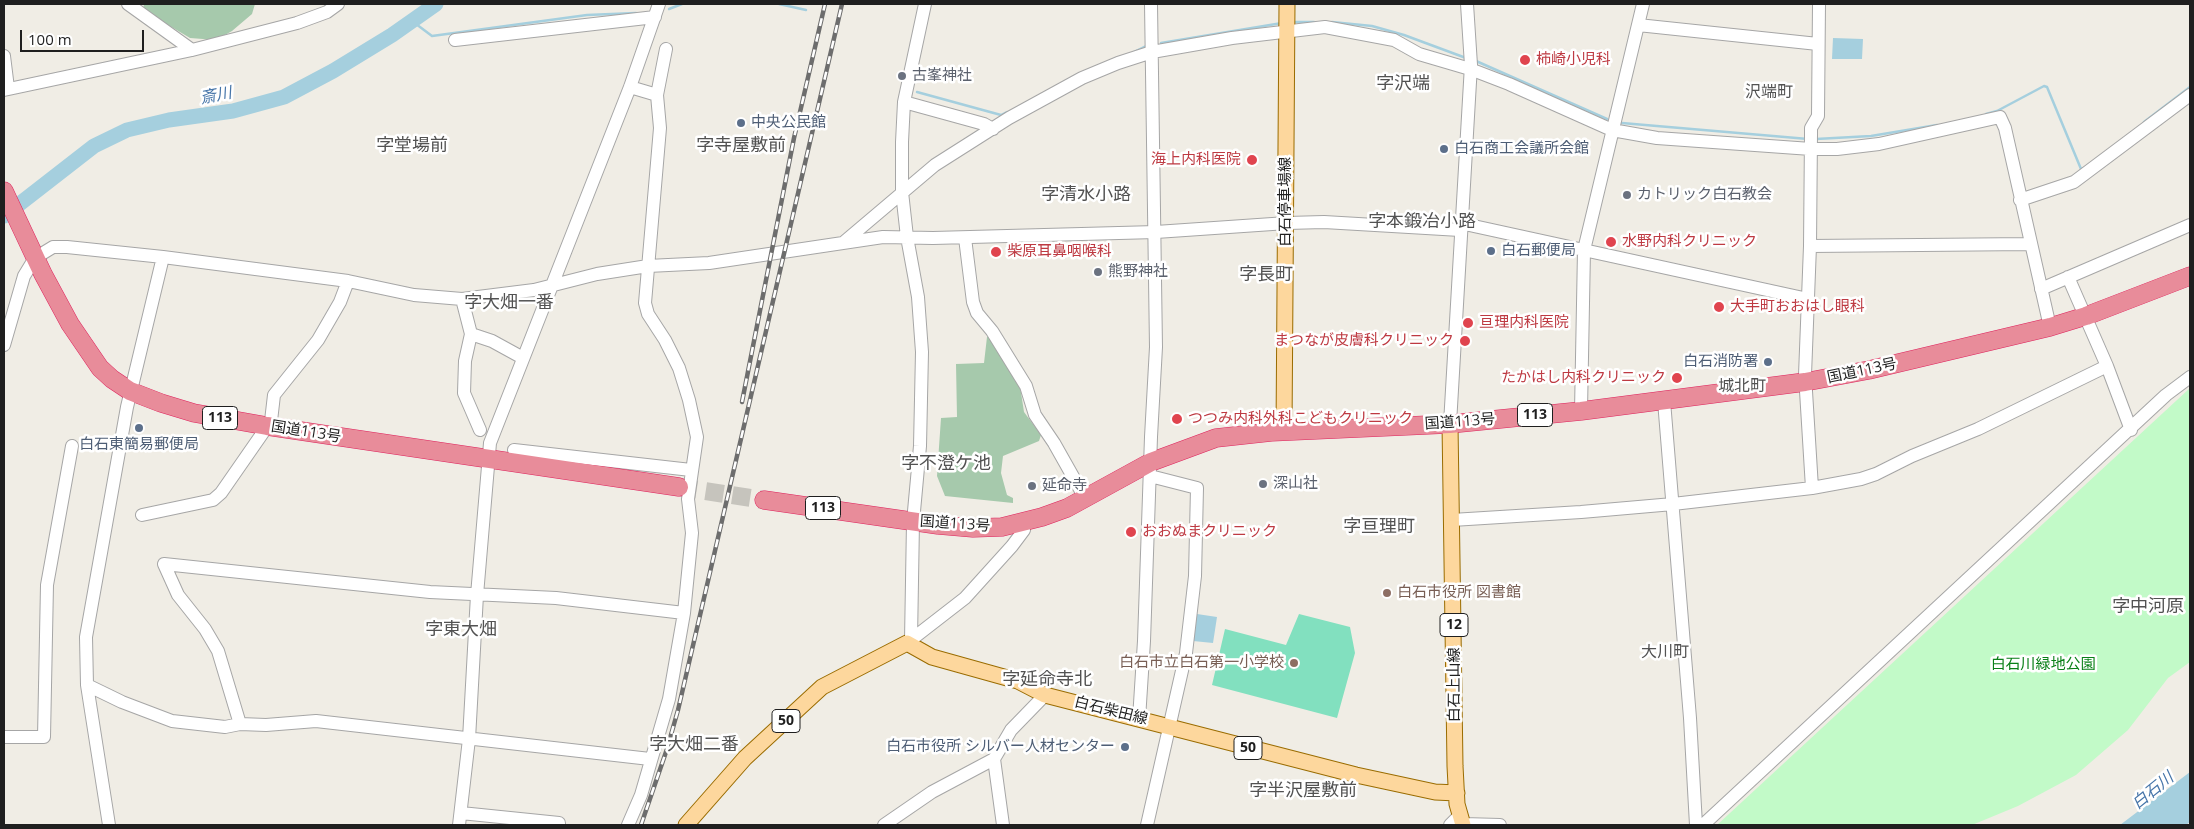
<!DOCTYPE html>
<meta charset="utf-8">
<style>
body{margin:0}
#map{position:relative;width:2194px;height:829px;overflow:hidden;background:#f0ede5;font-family:"Open Sans",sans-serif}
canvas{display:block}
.frame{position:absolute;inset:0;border:5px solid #1f1f1f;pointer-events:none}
.scale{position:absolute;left:20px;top:30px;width:124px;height:22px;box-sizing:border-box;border:2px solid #1f1f1f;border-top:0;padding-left:6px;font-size:15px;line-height:18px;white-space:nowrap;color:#1f1f1f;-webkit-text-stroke:4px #fff;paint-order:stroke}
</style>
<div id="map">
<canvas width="2194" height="829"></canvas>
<div class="frame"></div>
<div class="scale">100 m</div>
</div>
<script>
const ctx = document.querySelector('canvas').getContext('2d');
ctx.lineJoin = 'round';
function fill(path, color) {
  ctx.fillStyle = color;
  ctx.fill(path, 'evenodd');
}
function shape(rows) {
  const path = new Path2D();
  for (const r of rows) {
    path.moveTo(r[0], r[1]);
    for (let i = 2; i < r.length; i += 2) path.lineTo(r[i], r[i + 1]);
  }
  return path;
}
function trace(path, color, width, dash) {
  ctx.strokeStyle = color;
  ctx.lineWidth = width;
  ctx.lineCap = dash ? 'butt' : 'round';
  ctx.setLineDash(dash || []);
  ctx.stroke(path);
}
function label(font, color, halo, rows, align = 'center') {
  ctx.font = font + ' "Open Sans","Noto Sans JP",sans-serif';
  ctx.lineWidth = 5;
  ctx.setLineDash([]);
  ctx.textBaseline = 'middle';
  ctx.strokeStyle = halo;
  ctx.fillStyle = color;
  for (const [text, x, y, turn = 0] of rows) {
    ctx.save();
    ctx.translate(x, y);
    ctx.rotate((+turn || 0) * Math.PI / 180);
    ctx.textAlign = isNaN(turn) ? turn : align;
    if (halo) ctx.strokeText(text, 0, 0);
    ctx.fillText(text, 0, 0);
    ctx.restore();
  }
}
const cemetery = shape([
 [144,4,255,4,252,14,232,31,216,40,190,38,143,10],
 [987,337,993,337,1020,386,1024,412,1041,435,1039,441,1003,456,1001,473,1007,495,1013,498,1013,503,945,496,937,476,941,418,957,417,956,364,984,363]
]);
const park = shape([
 [2190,388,2190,662,2168,678,2128,730,2076,775,2018,806,1972,825,1717,825]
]);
const pitch = shape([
 [1299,614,1350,627,1355,653,1337,718,1212,685,1225,629,1286,645]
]);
const water = shape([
 [1833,38,1863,39,1862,59,1832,59],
 [1197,614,1217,617,1213,643,1193,641],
 [2190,772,2190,822,2186,825,2120,825]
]);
const stream = shape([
 [779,4,806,10],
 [669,9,682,4],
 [412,21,432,36,587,15,636,13],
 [1292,22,1314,22],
 [1332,22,1372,26,1404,35,1466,58],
 [1161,43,1282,23],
 [1134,52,1146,46],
 [1476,61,1607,119],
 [917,92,1001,115,1007,112],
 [1986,114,1997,111,2044,86,2047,87,2081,169,2084,168],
 [2144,122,2190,87],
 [1622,123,1808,139],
 [1816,139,1871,136,1937,125]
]);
const river = shape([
 [4,216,94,146,127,130,169,120,233,111,284,97,333,71,392,35,436,4]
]);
const highwayTunnel = shape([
 [679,487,764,500]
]);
const minor = shape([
 [128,4,192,50],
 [1638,25,1818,44],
 [455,40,655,17],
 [4,56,8,88],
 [630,87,657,95],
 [4,90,192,50,297,23,327,12,338,4],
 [904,102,984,124,993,129],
 [2020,200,2074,182,2190,95],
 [1460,223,1808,299],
 [965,238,973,302,977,313,992,331,1026,386,1035,415,1054,443,1085,498],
 [844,242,935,165,1009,118,1082,78,1118,63,1152,52,1232,38,1325,27,1394,40,1419,54,1470,69,1509,84,1612,130,1657,138,1811,149,1837,149,1879,144,2000,117,2005,128,2050,327],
 [1810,246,2030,244],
 [2068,277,2107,366,2131,430],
 [2041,289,2190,225],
 [462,299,471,334,465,361,464,393,480,430],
 [471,334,492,341,523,358],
 [4,345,24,276,35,258,53,247,67,247,163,257,348,281,414,295,462,299,534,290,597,274,648,266,709,263,883,237,933,238,1156,232,1287,223,1324,222,1460,230],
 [1664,401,1690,718,1696,825],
 [1581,411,1584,250,1643,4],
 [1450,424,1471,65,1467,4],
 [514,450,691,470],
 [1812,488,1805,375,1810,246,1811,134,1811,128,1818,116,1819,4],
 [142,515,213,500,221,493,271,421,274,395,318,340,340,302,348,281],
 [1452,520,1581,512,1673,504,1812,488,1861,479,1876,474,1912,456,1978,429,2107,366],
 [911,640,913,522,920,446,922,352,918,297,907,237,902,192,902,142,904,102,925,4],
 [907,643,965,598,1012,546,1024,530,1023,523],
 [87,685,122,702,172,721,225,727,240,724,266,725,316,721,650,759],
 [1139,719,1144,641,1151,437,1156,347,1151,4],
 [240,724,218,651,205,629,178,595,164,564,430,592,556,598,684,613],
 [4,737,44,737,47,585,72,446],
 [994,759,1003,825],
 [461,813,559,823,559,825],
 [1463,824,1500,825],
 [109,825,87,685,86,637,127,407,163,257],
 [459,825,469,739,477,595,490,443,630,87,659,4],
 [628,825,641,795,669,699,684,613,692,533,688,499,697,437,689,400,679,368,665,340,648,314,645,303,660,128,657,95,666,49],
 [884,825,932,792,994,759,1011,730,1045,695],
 [1147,825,1186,653,1195,576,1197,488,1150,476],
 [1450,825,1460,815],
 [1703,825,2166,395,2190,377]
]);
const major = shape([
 [1450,424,1455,766,1457,804,1463,825],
 [1284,431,1287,4],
 [686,825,745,758,822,687,907,643,932,657,1018,681,1045,695,1356,775,1435,792,1457,793]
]);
const highway = shape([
 [4,191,43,274,70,324,100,368,112,379,130,391,161,403,194,413,267,426,679,487],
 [764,500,938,525,973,528,1002,527,1042,517,1067,508,1151,462,1216,438,1271,432,1450,424,1581,411,1805,382,1869,370,2050,327,2086,316,2190,276]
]);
const rail = shape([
 [742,402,794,138,825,4],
 [641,825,667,749,678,710,842,4]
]);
const markers = [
 [1525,60,6,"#e0444e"],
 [902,76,5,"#6b7280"],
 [741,123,5,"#5c6f8a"],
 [1444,149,5,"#5c6f8a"],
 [1252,160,6,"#e0444e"],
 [1627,195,5,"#6b7280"],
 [1611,242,6,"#e0444e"],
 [1491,251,5,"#5c6f8a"],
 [996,252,6,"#e0444e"],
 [1098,272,5,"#6b7280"],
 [1719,307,6,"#e0444e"],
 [1468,323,6,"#e0444e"],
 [1465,341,6,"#e0444e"],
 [1768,362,5,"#5c6f8a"],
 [1677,378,6,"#e0444e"],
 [1177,419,6,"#e0444e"],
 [139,428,5,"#5c6f8a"],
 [1263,484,5,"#6b7280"],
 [1032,486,5,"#6b7280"],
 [1131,532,6,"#e0444e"],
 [1387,593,5,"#8d6e63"],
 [1294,663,5,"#8d6e63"],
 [1125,747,5,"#5c6f8a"]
];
const shields = [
 [1535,415,35],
 [220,418,35],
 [823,508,35],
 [1454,625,28],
 [786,721,28],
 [1248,748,28]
];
const shieldNames = [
 ["113",1535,415],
 ["113",220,418],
 ["113",823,508],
 ["12",1454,625],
 ["50",786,721],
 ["50",1248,748]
];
const healthNames = [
 ["柿崎小児科",1536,60],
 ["海上内科医院",1241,160,"right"],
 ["水野内科クリニック",1622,242],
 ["柴原耳鼻咽喉科",1007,252],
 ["大手町おおはし眼科",1730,307],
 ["亘理内科医院",1479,323],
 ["まつなが皮膚科クリニック",1454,341,"right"],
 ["たかはし内科クリニック",1666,378,"right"],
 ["つつみ内科外科こどもクリニック",1188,419],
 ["おおぬまクリニック",1142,532]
];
const worshipNames = [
 ["古峯神社",912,76],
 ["カトリック白石教会",1637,195],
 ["熊野神社",1108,272],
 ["深山社",1273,484],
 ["延命寺",1042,486]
];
const serviceNames = [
 ["中央公民館",751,123],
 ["白石商工会議所会館",1454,149],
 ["白石郵便局",1501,251],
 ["白石消防署",1758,362,"right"],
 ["白石東簡易郵便局",139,445,"center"],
 ["白石市役所 シルバー人材センター",1115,747,"right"]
];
const streetNames = [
 ["白石停車場線",1286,202,-90],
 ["国道113号",1862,371,-12],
 ["国道113号",1460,422,-4],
 ["国道113号",306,432,9],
 ["国道113号",955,524,4],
 ["白石上山線",1455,685,-90],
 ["白石柴田線",1111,711,14]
];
const educationNames = [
 ["白石市役所 図書館",1397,593],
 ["白石市立白石第一小学校",1284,663,"right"]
];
const parkNames = [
 ["白石川緑地公園",2043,665]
];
const neighbourhoodNames = [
 ["沢端町",1769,92],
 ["城北町",1742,386],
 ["大川町",1665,652]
];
const waterNames = [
 ["斎川",216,96,-11],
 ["白石川",2153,791,-39]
];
const quarterNames = [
 ["字沢端",1403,84],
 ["字堂場前",412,146],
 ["字寺屋敷前",741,146],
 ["字清水小路",1086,195],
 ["字本鍛冶小路",1422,222],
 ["字長町",1266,275],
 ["字大畑一番",509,303],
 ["字不澄ケ池",946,464],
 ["字亘理町",1379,527],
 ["字中河原",2148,607],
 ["字東大畑",461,630],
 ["字延命寺北",1047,680],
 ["字大畑二番",694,745],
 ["字半沢屋敷前",1303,791]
];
fill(cemetery, '#a6c9ac');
fill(park, '#c2fac8');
fill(pitch, '#82e0bf');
fill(water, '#a5cfde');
trace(stream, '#a5cfde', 2.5);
trace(river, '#a5cfde', 15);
trace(highwayTunnel, '#c6c4bd', 18, [18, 9]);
trace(minor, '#a6a6a6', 14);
trace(major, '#9a6c00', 17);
trace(highway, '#de235d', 19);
trace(minor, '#fff', 12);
trace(major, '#fdd79d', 15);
trace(highway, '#e88c9a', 18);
trace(rail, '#6d6d6d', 4.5);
trace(rail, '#fff', 2.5, [8]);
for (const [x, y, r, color] of markers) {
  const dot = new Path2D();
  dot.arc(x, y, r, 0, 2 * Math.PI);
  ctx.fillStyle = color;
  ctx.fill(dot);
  trace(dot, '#fff', 2);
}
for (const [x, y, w] of shields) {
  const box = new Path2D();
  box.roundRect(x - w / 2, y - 11.5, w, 23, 4);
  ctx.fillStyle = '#fff';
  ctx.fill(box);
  trace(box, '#1f1f1f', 1);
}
label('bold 14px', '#1f1f1f', null, shieldNames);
label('15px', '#be3a42', '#fff', healthNames, 'left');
label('15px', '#5b616d', '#fff', worshipNames, 'left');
label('15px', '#4e5e75', '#fff', serviceNames, 'left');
label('15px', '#1f1f1f', '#fff', streetNames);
label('15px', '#785e54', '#fff', educationNames, 'left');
label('15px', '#0a8018', '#fff', parkNames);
label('16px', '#525252', '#fff', neighbourhoodNames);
label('italic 16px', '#4675a9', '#fff', waterNames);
label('18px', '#525252', '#fff', quarterNames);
</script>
